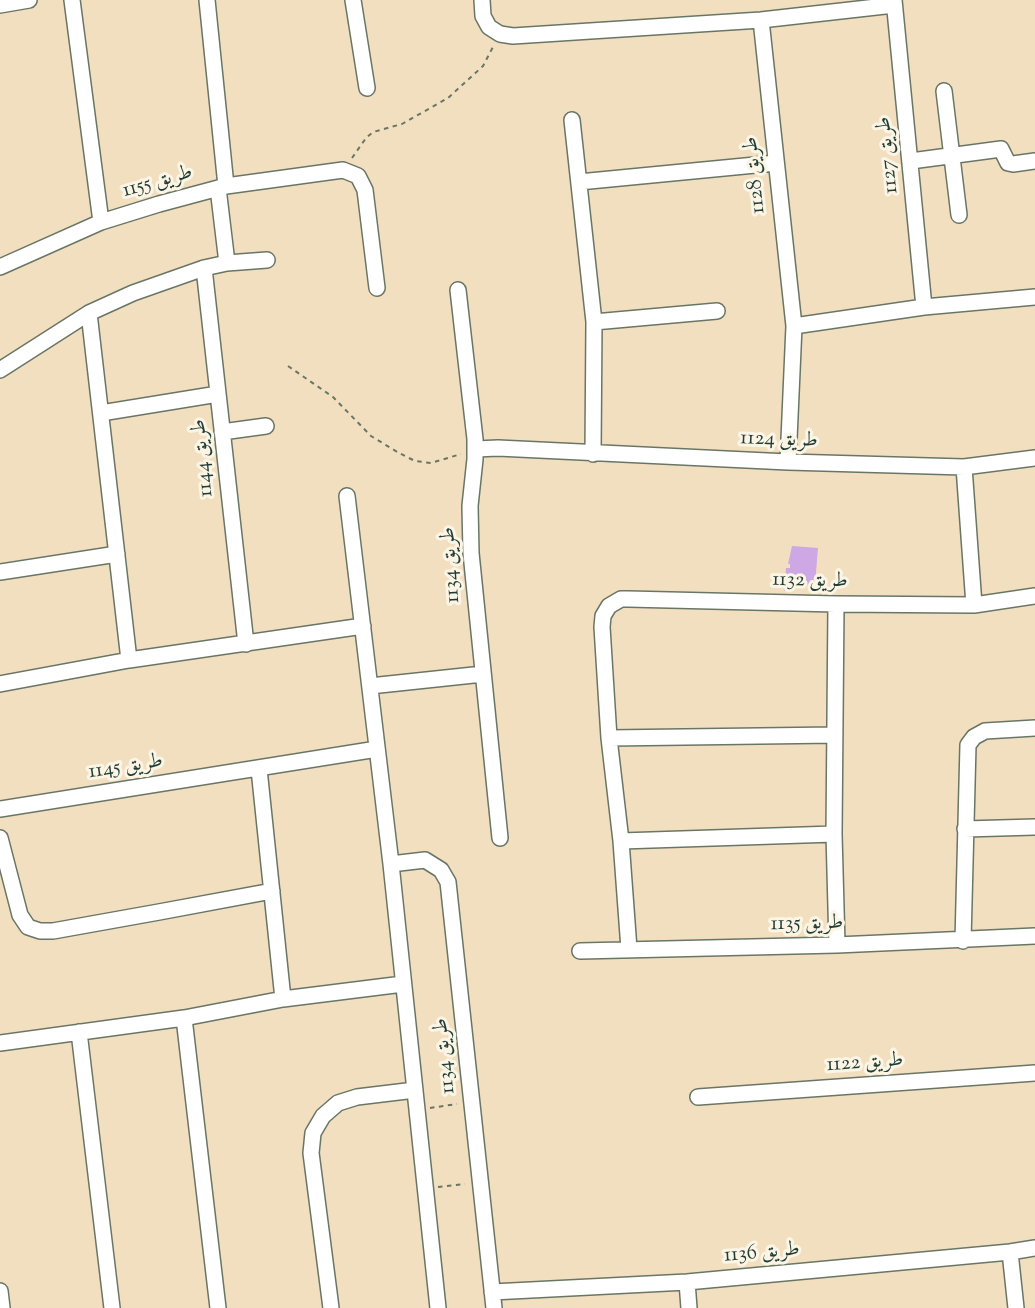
<!DOCTYPE html>
<meta charset="utf-8">
<style>
body{margin:0}
canvas{display:block;background:#f2dfc0}
</style>
<canvas width="1035" height="1308"></canvas>
<script>
const ctx = document.querySelector('canvas').getContext('2d');
ctx.lineJoin = 'round';
function fill(path, color) {
  ctx.fillStyle = color;
  ctx.fill(path, 'evenodd');
}
function shape(rows) {
  const path = new Path2D();
  for (const r of rows) {
    path.moveTo(r[0], r[1]);
    for (let i = 2; i < r.length; i += 2) path.lineTo(r[i], r[i + 1]);
  }
  return path;
}
function trace(path, color, width, dash) {
  ctx.strokeStyle = color;
  ctx.lineWidth = width;
  ctx.lineCap = dash ? 'butt' : 'round';
  ctx.setLineDash(dash || []);
  ctx.stroke(path);
}
function label(font, color, halo, rows, align = 'center') {
  ctx.font = font + ' "Sorts Mill Goudy",Amiri,serif';
  ctx.lineWidth = 6;
  ctx.setLineDash([]);
  ctx.textBaseline = 'middle';
  ctx.strokeStyle = halo;
  ctx.fillStyle = color;
  for (const [text, x, y, turn = 0] of rows) {
    ctx.save();
    ctx.translate(x, y);
    ctx.rotate((+turn || 0) * Math.PI / 180);
    ctx.textAlign = isNaN(turn) ? turn : align;
    if (halo) ctx.strokeText(text, 0, 0);
    ctx.fillText(text, 0, 0);
    ctx.restore();
  }
}
const building = shape([
 [792,546,818,548,815,585,793,583,792,592,784,591,786,568,790,568,790,564,788,564]
]);
const path = shape([
 [352,158,366,138,373,132,402,124,448,98,483,66,493,47],
 [288,366,333,397,371,436,399,453,415,461,431,463,461,454],
 [430,1108,457,1104],
 [438,1187,465,1184]
]);
const minor = shape([
 [72,0,101,222],
 [207,0,226,186],
 [353,0,367,88],
 [482,0,483,16,489,27,500,34,513,36,761,20,894,5],
 [894,0,924,307],
 [0,5,29,0],
 [761,20,794,326,788,462],
 [944,91,959,215],
 [572,120,594,322,593,454],
 [911,161,1001,149,1008,163,1013,164,1035,161],
 [579,182,776,163],
 [218,188,227,263],
 [0,267,101,222,159,204,226,186,343,170,358,176,365,190,377,288],
 [204,268,246,644],
 [458,290,475,439,475,459,470,506,471,553,500,838],
 [89,313,129,660],
 [594,322,717,311],
 [794,326,924,307,1035,297],
 [0,370,89,313,133,293,204,268,227,263,267,260],
 [101,413,218,394],
 [222,432,266,426],
 [476,449,498,448,788,462,964,467,1035,458],
 [964,467,974,605],
 [347,496,391,864,438,1308],
 [0,572,117,554],
 [836,604,834,834,837,945],
 [0,684,129,660,363,626],
 [370,686,483,674],
 [609,738,835,735],
 [259,769,283,999],
 [0,809,377,749],
 [965,829,1035,827],
 [0,838,20,915,28,927,40,931,53,931,159,912,272,891],
 [621,841,834,834],
 [391,864,425,860,441,870,448,882,494,1308],
 [963,941,968,745,974,737,985,731,1035,728],
 [629,949,621,841,609,738,602,627,603,616,609,606,621,599,628,599,836,604,974,605,1035,596],
 [580,951,837,945,1035,936],
 [184,1018,218,1308],
 [79,1032,112,1308],
 [0,1043,184,1018,283,999,403,984],
 [698,1097,1035,1073],
 [1010,1252,1016,1308],
 [687,1282,689,1308],
 [0,1291,2,1308],
 [492,1292,687,1282,1010,1252,1035,1248],
 [331,1308,311,1153,313,1133,323,1116,338,1103,357,1097,415,1090]
]);
const streetNames = [
 ["طريق 1127",889,155,-96],
 ["طريق 1128",756,175,-96],
 ["طريق 1155",158,183,-16],
 ["طريق 1124",779,441,2],
 ["طريق 1144",204,458,-96],
 ["طريق 1134",452,565,-94],
 ["طريق 1132",810,582,1],
 ["طريق 1145",126,768,-9],
 ["طريق 1135",807,925,-1],
 ["طريق 1134",446,1056,-96],
 ["طريق 1122",865,1064,-4],
 ["طريق 1136",762,1254,-5]
];
fill(building, '#cea8e4');
trace(minor, '#697665', 18);
trace(path, '#697665', 2, [4.5, 4.5]);
trace(minor, '#fff', 15);
label('21px', '#1f3d34', '#fcf5e5', streetNames);
</script>
